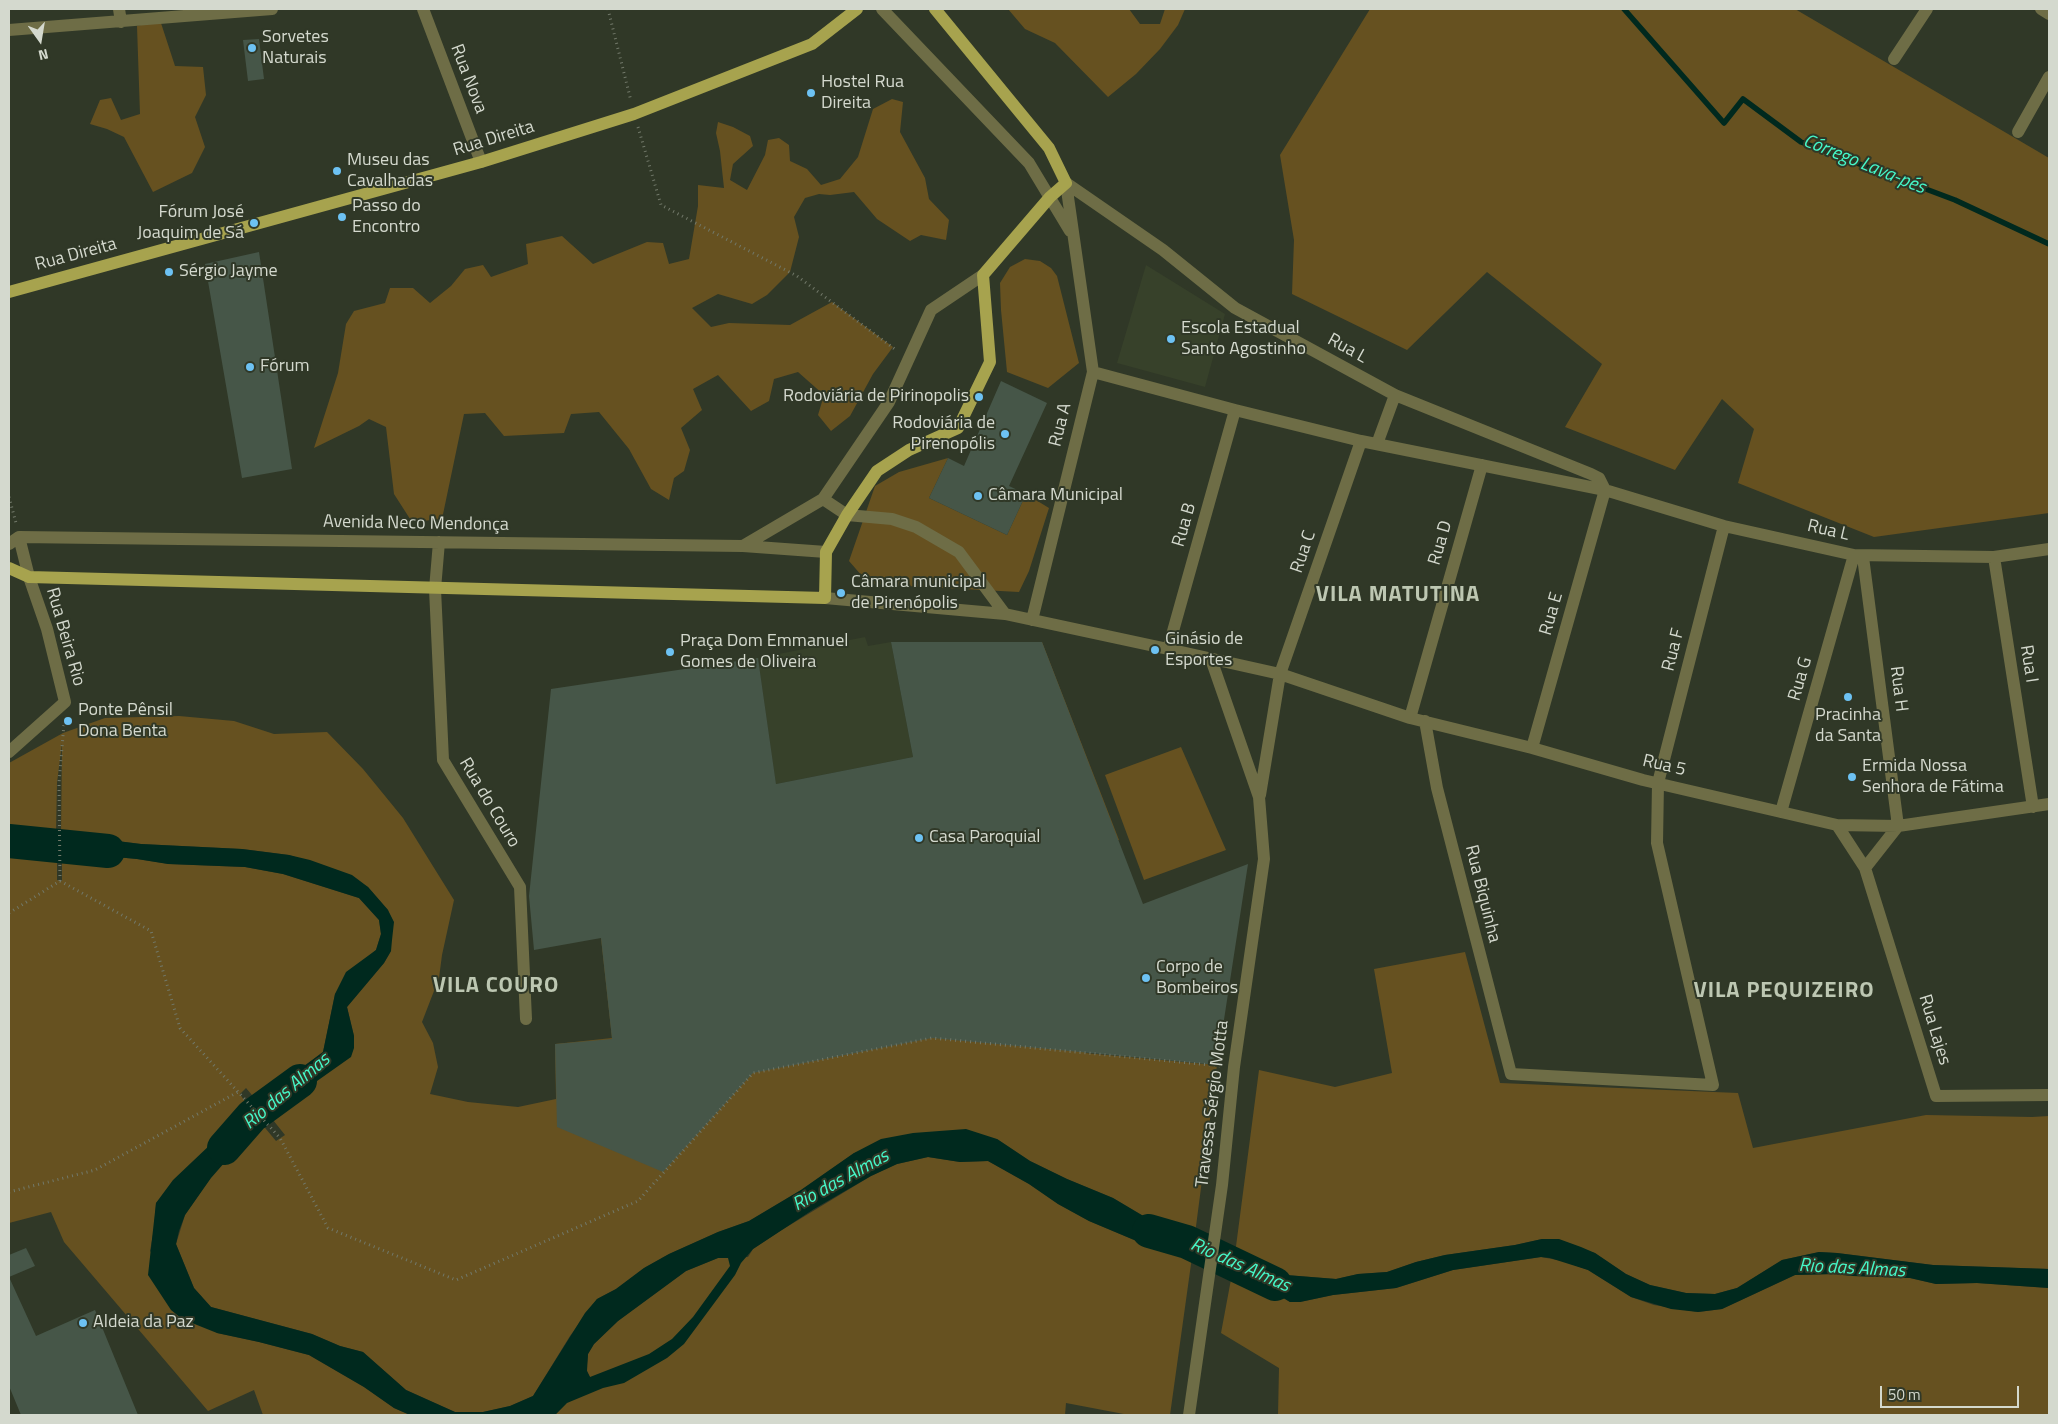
<!DOCTYPE html>
<meta charset="utf-8">
<style>
body{margin:0}
#map{position:relative;width:2058px;height:1424px;overflow:hidden;background:#303827;font-family:"Titillium Web",sans-serif}
canvas{display:block}
.frame{position:absolute;inset:0;border:10px solid #d4d9ce;pointer-events:none}
.north{position:absolute;left:15px;top:15px;width:50px;height:50px;-webkit-text-stroke:4px #303827;paint-order:stroke;rotate:167deg;font-size:14px;font-weight:700;line-height:20px;text-align:center;color:#d4d9ce}
.north::after{content:'';display:block;margin:auto;width:18px;height:22px;background:#d4d9ce;clip-path:polygon(50% 0,100% 100%,50% 72%,0 100%)}
.scale{position:absolute;left:1880px;top:1386px;width:139px;height:22px;box-sizing:border-box;border:2px solid #d4d9ce;border-top:0;padding-left:6px;font-size:15px;line-height:18px;white-space:nowrap;color:#d4d9ce;-webkit-text-stroke:4px #303827;paint-order:stroke}
</style>
<div id="map">
<canvas width="2058" height="1424"></canvas>
<div class="frame"></div>
<div class="north">N</div>
<div class="scale">50 m</div>
</div>
<script>
const ctx = document.querySelector('canvas').getContext('2d');
ctx.lineJoin = 'round';
function fill(path, color) {
  ctx.fillStyle = color;
  ctx.fill(path, 'evenodd');
}
function shape(rows) {
  const path = new Path2D();
  for (const r of rows) {
    path.moveTo(r[0], r[1]);
    for (let i = 2; i < r.length; i += 2) path.lineTo(r[i], r[i + 1]);
  }
  return path;
}
function trace(path, color, width, dash) {
  ctx.strokeStyle = color;
  ctx.lineWidth = width;
  ctx.lineCap = dash ? 'butt' : 'round';
  ctx.setLineDash(dash || []);
  ctx.stroke(path);
}
function label(font, color, halo, rows, align = 'center') {
  ctx.font = font + ' "Titillium Web",sans-serif';
  ctx.lineWidth = 4;
  ctx.setLineDash([]);
  ctx.textBaseline = 'middle';
  ctx.strokeStyle = halo;
  ctx.fillStyle = color;
  for (const [text, x, y, turn = 0] of rows) {
    ctx.save();
    ctx.translate(x, y);
    ctx.rotate((+turn || 0) * Math.PI / 180);
    ctx.textAlign = isNaN(turn) ? turn : align;
    if (halo) ctx.strokeText(text, 0, 0);
    ctx.fillText(text, 0, 0);
    ctx.restore();
  }
}
const built = shape([
 [1146,265,1225,314,1205,387,1117,363],
 [865,637,868,646,891,642,913,757,776,784,758,658]
]);
const green = shape([
 [1008,9,1129,9,1140,24,1160,24,1165,9,1185,9,1178,25,1160,49,1136,74,1108,97,1055,43,1025,29],
 [1370,9,1795,9,2049,158,2049,513,1874,537,1738,483,1754,429,1722,399,1675,470,1565,427,1602,364,1487,272,1407,350,1292,294,1294,240,1280,155],
 [160,20,175,66,203,67,206,95,195,117,205,147,192,173,153,192,124,137,107,129,90,124,100,100,111,98,121,120,140,114,137,26],
 [892,99,903,102,900,132,925,178,929,199,949,220,946,240,921,235,910,241,877,219,854,192,830,195,819,194,805,198,794,217,799,237,790,272,767,295,752,304,718,294,692,308,711,327,729,323,790,325,832,302,893,347,873,374,850,416,831,431,818,415,824,395,798,372,774,379,769,401,751,411,718,375,693,389,702,410,681,428,690,450,684,471,674,478,669,500,651,489,629,449,599,412,571,414,564,433,504,436,485,413,464,414,442,519,412,522,394,494,386,427,369,419,359,426,314,448,338,373,346,324,354,311,385,303,390,288,413,288,430,303,451,286,465,269,483,265,491,277,528,264,526,244,562,236,593,264,647,242,663,243,669,264,689,259,698,206,698,185,724,188,720,151,716,133,718,122,733,127,750,136,753,146,733,164,730,180,747,190,765,155,768,140,779,138,789,145,790,161,807,169,821,185,840,179,858,157,873,109],
 [1025,259,1040,261,1051,268,1057,276,1079,363,1048,388,1007,372,1001,310,1000,283,1010,267],
 [948,458,929,498,1007,535,1026,494,1049,508,1029,571,1019,592,869,584,849,561,875,486,899,472],
 [941,642,1042,642,1119,840,1026,860,1085,1053,1217,1065,1195,1234,1145,1217,1113,1198,1067,1179,1030,1161,997,1139,854,1153,801,1190,749,1221,718,1232,669,1254,644,1268,616,1289,597,1299,570,1336,533,1396,510,1406,483,1412,455,1412,406,1390,363,1352,340,1346,312,1334,211,1307,194,1288,176,1244,185,1215,211,1177,239,1146,255,1133,261,1123,276,1141,285,1135,269,1115,301,1093,354,1036,347,1007,384,963,391,951,388,910,368,887,329,868,289,855,242,849,141,844,61,834,62,743,57,783,56,834,22,834,9,831,9,763,63,733,105,718,179,716,234,721,274,734,327,732,363,769,403,818,454,900,442,955,439,978,422,1022,433,1043,438,1067,430,1094,468,1102,518,1107,556,1099,555,1044,612,1038,601,938,778,823,967,859],
 [1181,747,1226,850,1144,880,1105,775],
 [62,852,137,859,169,864,245,867,283,874,359,898,379,920,381,934,376,950,367,958,335,994,323,1052,257,1101,246,1088,240,1094,249,1108,156,1203,154,1229,150,1251,217,1333,259,1342,309,1355,364,1387,394,1408,410,1415,263,1415,254,1390,208,1411,64,1242,51,1212,9,1223,9,855,29,856,57,853,57,880,62,881],
 [1465,952,1500,1083,1738,1093,1753,1148,1926,1115,2032,1117,2049,1116,2049,1269,1933,1265,1837,1253,1819,1252,1782,1260,1737,1288,1715,1294,1686,1293,1650,1285,1626,1274,1595,1253,1542,1239,1515,1245,1445,1255,1416,1262,1387,1272,1358,1274,1336,1279,1286,1275,1266,1268,1235,1254,1259,1070,1335,1087,1392,1073,1374,969],
 [928,1157,960,1162,988,1161,1029,1184,1058,1204,1089,1221,1158,1250,1192,1257,1170,1415,1129,1415,1066,1403,1065,1415,555,1415,590,1377,587,1371,587,1364,588,1354,594,1344,618,1321,686,1271,718,1258,748,1257,753,1249,780,1231,871,1176,897,1164],
 [1541,1257,1563,1261,1588,1270,1631,1297,1654,1305,1698,1312,1722,1309,1795,1275,1834,1274,1853,1276,1910,1278,1936,1284,1977,1283,2049,1288,2049,1415,1278,1415,1279,1368,1221,1333,1232,1274,1244,1282,1272,1291,1290,1302,1300,1302,1333,1295,1396,1288,1453,1270]
]);
const water = shape([
 [9,831,22,834,56,834,57,853,29,856,9,855],
 [61,834,141,844,242,849,289,855,310,860,352,875,368,887,388,910,394,922,392,940,391,951,384,963,347,1007,354,1036,354,1048,351,1057,269,1115,257,1101,323,1052,335,994,346,972,376,950,381,934,379,920,359,898,283,874,245,867,168,864,137,859,62,852],
 [251,1106,261,1123,255,1133,239,1146,211,1178,185,1215,179,1231,176,1244,194,1288,211,1307,312,1334,340,1346,363,1352,406,1390,455,1412,483,1412,510,1406,533,1396,585,1313,597,1299,616,1289,644,1268,669,1254,718,1232,749,1221,801,1190,854,1153,881,1139,913,1133,966,1129,997,1139,1030,1161,1067,1179,1113,1198,1145,1217,1195,1234,1192,1257,1158,1250,1089,1221,1058,1204,1029,1184,988,1161,960,1162,928,1157,897,1164,871,1176,814,1209,753,1249,741,1263,735,1275,684,1344,667,1358,624,1383,603,1388,567,1403,555,1415,410,1415,394,1408,364,1387,309,1355,259,1342,217,1333,182,1319,171,1310,148,1275,156,1203,173,1180],
 [718,1258,728,1258,730,1266,693,1317,672,1339,649,1354,590,1377,587,1371,588,1354,594,1344,618,1321,686,1271],
 [1542,1239,1559,1239,1581,1247,1595,1253,1626,1274,1650,1285,1686,1293,1715,1294,1737,1288,1782,1260,1819,1252,1837,1253,1933,1265,2049,1269,2049,1288,1977,1283,1936,1284,1910,1278,1853,1276,1834,1274,1795,1275,1722,1309,1698,1312,1671,1309,1631,1297,1588,1270,1550,1258,1541,1257,1453,1270,1396,1288,1333,1295,1300,1302,1290,1302,1272,1291,1244,1282,1232,1274,1235,1254,1266,1268,1286,1275,1336,1279,1358,1274,1387,1272,1416,1262,1445,1255,1515,1245]
]);
const stream = shape([
 [1624,9,1724,123,1743,99,1801,142,1955,200,2049,244]
]);
const river = shape([
 [9,841,108,851],
 [224,1148,252,1116,300,1081],
 [1149,1231,1187,1242,1275,1284]
]);
const building = shape([
 [259,39,264,79,248,81,243,40],
 [259,252,292,469,242,478,205,264],
 [1001,381,1047,403,1009,486,1026,494,1007,535,929,498,948,458,964,466],
 [891,642,1042,642,1143,904,1248,864,1217,1065,932,1038,753,1073,663,1172,557,1127,555,1044,612,1039,601,938,534,950,529,896,551,689,758,658,776,784,913,757],
 [26,1248,35,1266,9,1277,36,1336,95,1310,138,1415,21,1415,9,1386,9,1255]
]);
const path = shape([
 [608,9,631,101],
 [638,127,661,205,797,276,896,350],
 [9,497,16,523],
 [60,881,151,931,180,1028,280,1138,328,1228,456,1280,638,1201,753,1073,932,1038,1221,1066],
 [60,881,59,783,64,724],
 [9,913,60,881],
 [9,1192,95,1170,238,1092]
]);
const minor = shape([
 [119,9,121,22],
 [423,9,481,162],
 [882,9,1029,163,1070,231],
 [2041,9,2049,14],
 [9,30,272,9],
 [1894,59,1927,9],
 [2018,132,2049,77],
 [1066,183,1163,250,1235,308,1395,395,1591,474,1599,478,1605,490],
 [1093,372,1235,410,1361,441,1605,490,1724,526,1854,555,1994,557,2049,549],
 [1377,444,1395,395],
 [823,499,847,515,892,519,916,527,959,552,1005,614],
 [439,542,435,589,443,760,520,887,526,1019],
 [9,544,19,537,743,546,826,552],
 [743,546,823,499,889,402,931,310,983,275],
 [1863,557,1898,826,1865,868],
 [1994,557,2033,807],
 [825,598,1005,614,1168,649,1280,674,1410,718,1532,748,1643,780,1837,825,1898,826,2049,804],
 [1032,620,1093,372,1066,183],
 [1168,649,1235,410],
 [1410,718,1482,465],
 [1425,721,1437,788,1511,1074,1713,1085,1657,843,1658,783,1724,526],
 [1532,748,1605,490],
 [9,752,65,702,47,629,29,577,19,537],
 [1260,795,1280,674,1361,441],
 [1781,812,1854,555],
 [1837,825,1865,868,1936,1096,2049,1095],
 [1189,1415,1222,1185,1234,1067,1264,859,1259,797,1211,659]
]);
const major = shape([
 [9,292,481,162,634,114,812,44,857,9],
 [9,568,29,577,825,598,826,552,847,515,877,471,909,450,958,428,990,362,983,275,1050,197,1066,183,1049,148,935,9]
]);
const markers = [
 [252,48,5,"#6dc2f3"],
 [811,93,5,"#6dc2f3"],
 [337,171,5,"#6dc2f3"],
 [342,217,5,"#6dc2f3"],
 [254,223,5,"#6dc2f3"],
 [169,272,5,"#6dc2f3"],
 [1171,339,5,"#6dc2f3"],
 [250,367,5,"#6dc2f3"],
 [979,397,5,"#6dc2f3"],
 [1005,434,5,"#6dc2f3"],
 [978,496,5,"#6dc2f3"],
 [841,593,5,"#6dc2f3"],
 [1155,650,5,"#6dc2f3"],
 [670,652,5,"#6dc2f3"],
 [1848,697,5,"#6dc2f3"],
 [68,721,5,"#6dc2f3"],
 [1852,777,5,"#6dc2f3"],
 [919,838,5,"#6dc2f3"],
 [1146,978,5,"#6dc2f3"],
 [83,1323,5,"#6dc2f3"]
];
const poiNames = [
 ["Sorvetes",262,38],
 ["Naturais",262,59],
 ["Hostel Rua",821,83],
 ["Direita",821,104],
 ["Museu das",347,161],
 ["Cavalhadas",347,182],
 ["Passo do",352,207],
 ["Encontro",352,228],
 ["Fórum José",244,213,"right"],
 ["Joaquim de Sá",244,234,"right"],
 ["Sérgio Jayme",179,272],
 ["Escola Estadual",1181,329],
 ["Santo Agostinho",1181,350],
 ["Fórum",260,367],
 ["Rodoviária de Pirinopolis",969,397,"right"],
 ["Rodoviária de",995,424,"right"],
 ["Pirenopólis",995,445,"right"],
 ["Câmara Municipal",988,496],
 ["Câmara municipal",851,583],
 ["de Pirenópolis",851,604],
 ["Ginásio de",1165,640],
 ["Esportes",1165,661],
 ["Praça Dom Emmanuel",680,642],
 ["Gomes de Oliveira",680,663],
 ["Ponte Pênsil",78,711],
 ["Dona Benta",78,732],
 ["Pracinha",1848,716,"center"],
 ["da Santa",1848,737,"center"],
 ["Ermida Nossa",1862,767],
 ["Senhora de Fátima",1862,788],
 ["Casa Paroquial",929,838],
 ["Corpo de",1156,968],
 ["Bombeiros",1156,989],
 ["Aldeia da Paz",93,1323]
];
const streetNames = [
 ["Rua Nova",468,79,69],
 ["Rua Direita",494,139,-17],
 ["Rua Direita",76,255,-15],
 ["Rua L",1347,349,29],
 ["Rua A",1061,425,-76],
 ["Avenida Neco Mendonça",416,524,1],
 ["Rua B",1185,525,-74],
 ["Rua L",1828,531,13],
 ["Rua D",1441,543,-74],
 ["Rua C",1304,552,-71],
 ["Rua E",1552,614,-74],
 ["Rua Beira Rio",65,637,74],
 ["Rua F",1674,650,-76],
 ["Rua I",2028,664,81],
 ["Rua G",1801,679,-74],
 ["Rua H",1898,689,83],
 ["Rua 5",1664,766,13],
 ["Rua do Couro",489,803,59],
 ["Rua Biquinha",1482,894,76],
 ["Rua Lajes",1934,1030,73],
 ["Travessa Sérgio Motta",1213,1104,-83]
];
const waterNames = [
 ["Córrego Lava-pés",1864,165,22],
 ["Rio das Almas",287,1092,-40],
 ["Rio das Almas",841,1181,-29],
 ["Rio das Almas",1240,1266,24],
 ["Rio das Almas",1852,1269,3]
];
const districtNames = [
 ["VILA MATUTINA",1398,596],
 ["VILA COURO",496,987],
 ["VILA PEQUIZEIRO",1784,992]
];
fill(built, '#37412a');
fill(green, '#665120');
fill(water, '#00291e');
trace(stream, '#00291e', 5.5);
trace(river, '#00291e', 34);
fill(building, '#465648');
trace(path, '#72796a', 3, [1, 4]);
trace(minor, '#6e6d46', 12);
trace(major, '#a7a34e', 12);
for (const [x, y, r, color] of markers) {
  const dot = new Path2D();
  dot.arc(x, y, r, 0, 2 * Math.PI);
  ctx.fillStyle = color;
  ctx.fill(dot);
  trace(dot, '#303827', 2);
}
label('18px', '#d4d9ce', '#303827', poiNames, 'left');
label('18px', '#d4d9ce', '#303827', streetNames);
label('italic 19px', '#45f8c9', '#303827', waterNames);
ctx.letterSpacing = '1px';
label('bold 22px', '#bdc7b2', '#303827', districtNames);
ctx.letterSpacing = '0px';
</script>
